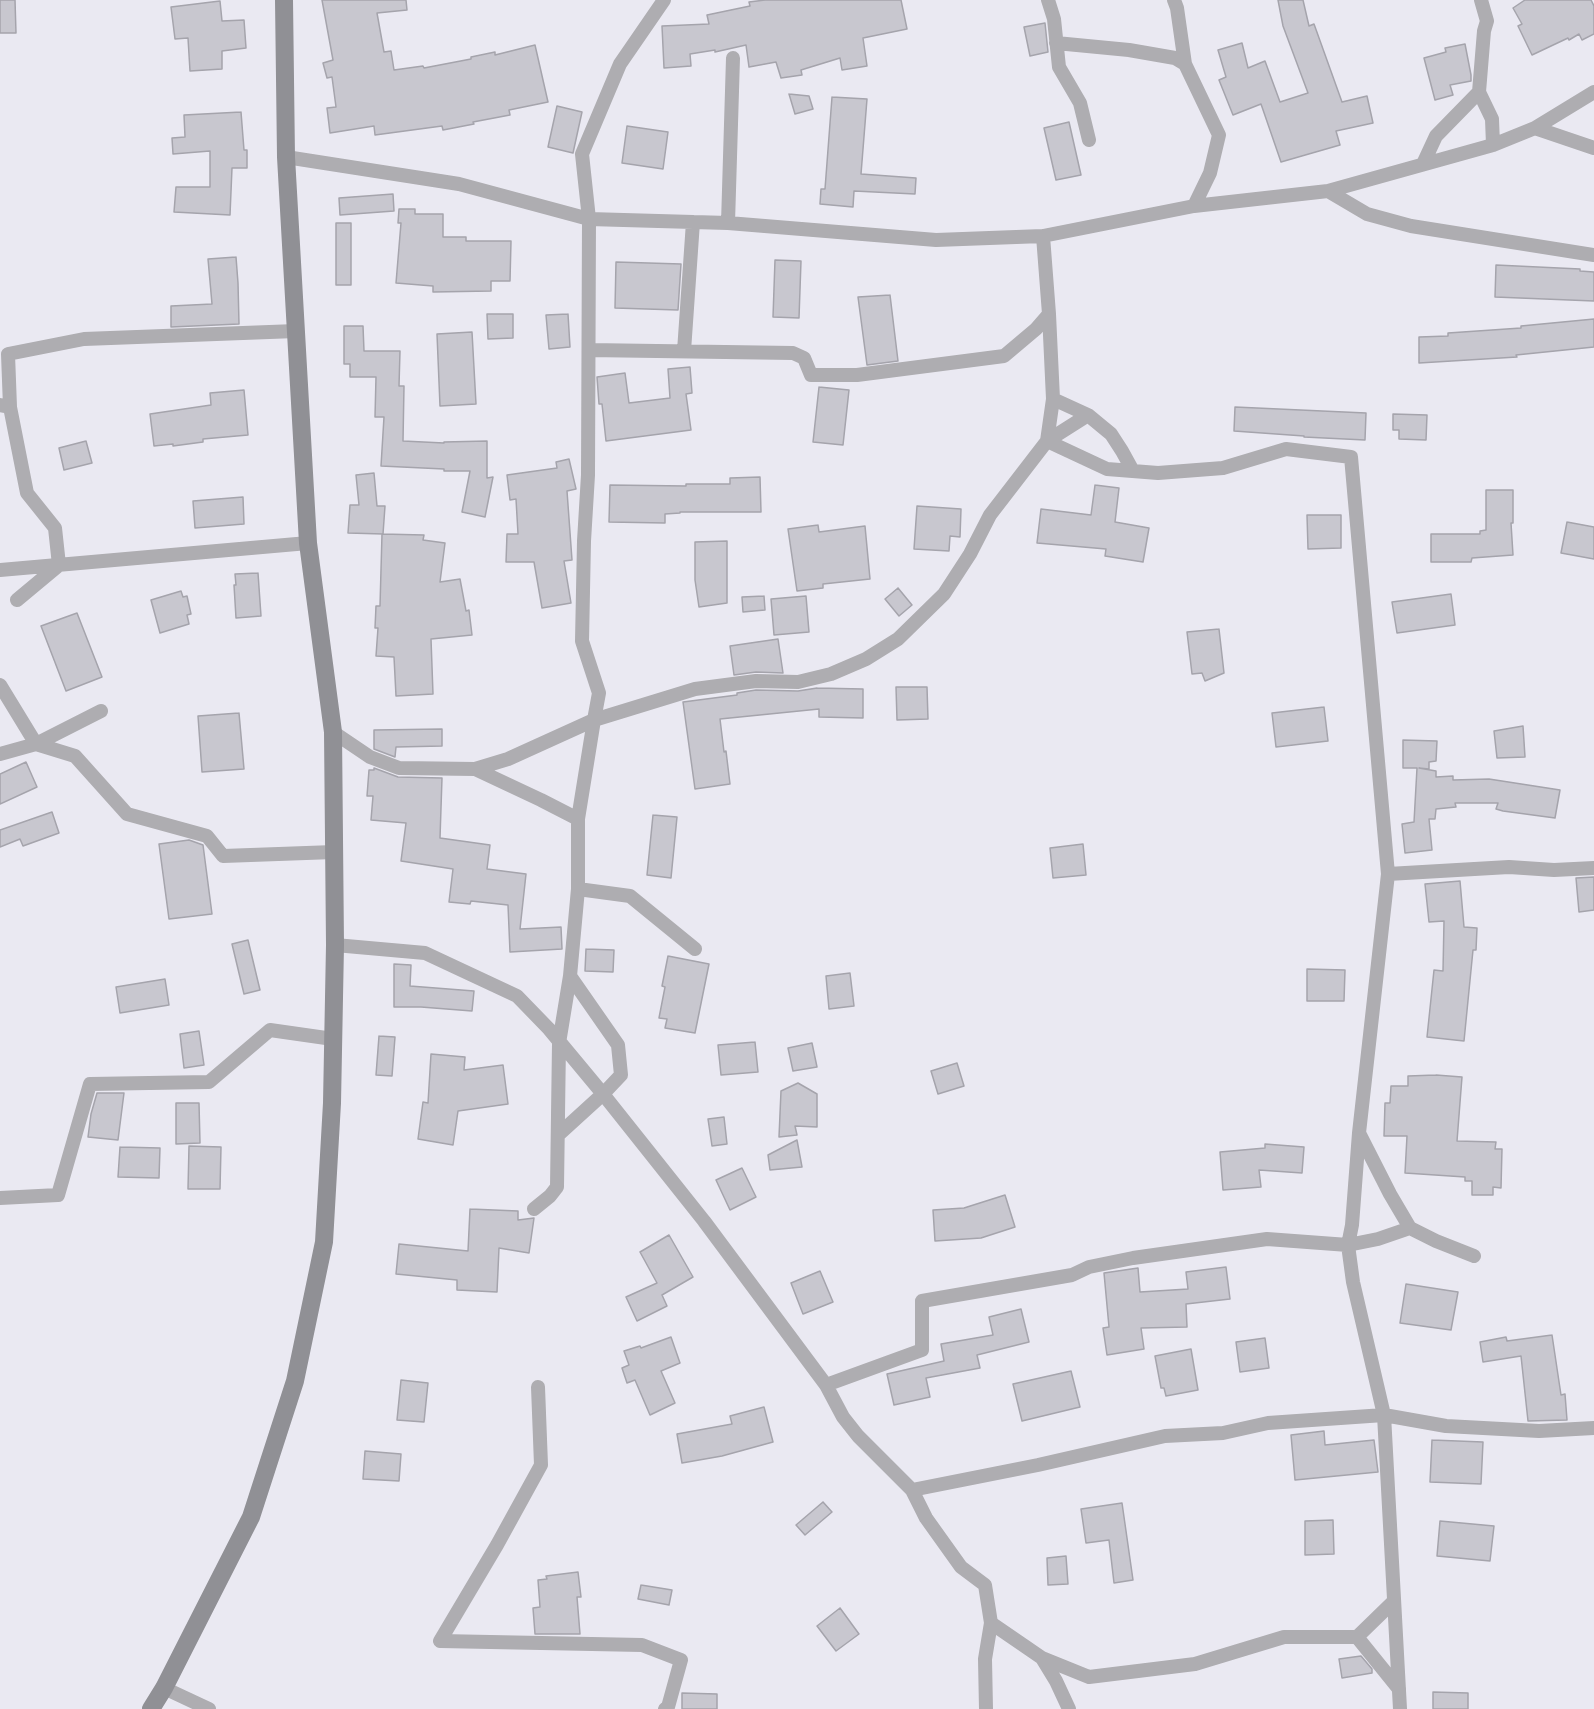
<!DOCTYPE html>
<style>
body{margin:0}
canvas{display:block;background:#eae9f2}
</style>
<canvas width="1594" height="1709"></canvas>
<script>
const ctx = document.querySelector('canvas').getContext('2d');
ctx.lineJoin = 'round';
function fill(path, color) {
  ctx.fillStyle = color;
  ctx.fill(path, 'evenodd');
}
function shape(rows) {
  const path = new Path2D();
  for (const r of rows) {
    path.moveTo(r[0], r[1]);
    for (let i = 2; i < r.length; i += 2) path.lineTo(r[i], r[i + 1]);
  }
  return path;
}
function trace(path, color, width, dash) {
  ctx.strokeStyle = color;
  ctx.lineWidth = width;
  ctx.lineCap = dash ? 'butt' : 'round';
  ctx.setLineDash(dash || []);
  ctx.stroke(path);
}
const building = shape([
 [0,0,15,0,16,33,0,33,0,0],
 [322,0,406,0,407,10,377,13,384,52,391,51,394,70,423,66,424,68,471,59,471,57,495,52,495,55,535,45,548,102,509,110,510,115,473,122,474,124,443,130,442,126,375,135,374,126,330,133,327,108,336,107,332,77,327,78,323,63,333,60,322,0],
 [765,0,901,0,907,29,863,38,867,66,842,70,840,58,801,70,802,75,781,78,776,62,749,67,746,45,715,52,715,50,690,54,691,66,664,68,662,26,709,24,707,15,750,6,749,2,765,0],
 [1278,0,1303,0,1309,26,1314,24,1342,102,1367,96,1373,123,1336,131,1340,145,1281,162,1261,104,1233,115,1219,80,1226,77,1218,50,1242,43,1248,68,1265,61,1280,102,1308,93,1283,26,1278,0],
 [1525,0,1591,0,1594,6,1594,34,1582,40,1579,34,1569,40,1568,38,1532,55,1518,26,1522,24,1513,8,1525,0],
 [220,1,222,21,244,20,246,48,222,51,222,69,190,71,188,38,175,39,171,7,220,1],
 [1045,23,1048,52,1030,56,1024,27,1045,23],
 [1465,44,1471,75,1471,81,1450,85,1453,95,1435,100,1424,58,1446,52,1445,48,1465,44],
 [789,94,809,96,813,109,795,114,789,94],
 [832,97,867,99,861,174,916,178,915,194,854,191,853,207,820,204,821,189,825,189,832,97],
 [557,106,582,112,573,153,548,147,557,106],
 [241,112,244,150,247,150,247,168,232,168,230,215,174,212,176,187,210,187,210,151,173,154,172,138,185,137,184,115,241,112],
 [1069,122,1081,175,1056,180,1044,128,1069,122],
 [627,126,668,132,663,169,622,163,627,126],
 [393,194,394,211,340,215,339,198,393,194],
 [399,209,415,209,415,214,443,214,443,237,466,237,466,241,511,241,510,281,491,281,491,291,433,292,433,286,396,283,401,223,398,223,399,209],
 [336,223,351,223,351,285,336,285,336,223],
 [236,257,238,283,239,324,171,327,171,306,212,304,208,259,236,257],
 [775,260,801,261,799,318,773,317,775,260],
 [616,262,681,264,678,310,615,308,616,262],
 [1496,265,1580,269,1580,271,1594,272,1594,301,1495,297,1496,265],
 [890,295,898,361,867,365,858,297,890,295],
 [487,314,513,314,513,338,488,339,487,314],
 [568,314,570,347,549,349,546,315,568,314],
 [1594,319,1594,347,1516,355,1517,357,1419,363,1419,337,1448,336,1448,333,1521,328,1521,326,1594,319],
 [344,326,363,326,364,351,400,351,399,386,404,386,403,441,444,443,444,442,487,441,487,478,493,477,485,517,462,512,470,471,444,471,444,469,381,466,384,417,375,417,376,377,350,377,350,364,344,364,344,326],
 [472,332,476,404,440,406,437,334,472,332],
 [690,367,692,393,686,394,691,430,606,441,602,404,599,404,597,377,625,373,629,403,670,398,668,369,690,367],
 [819,387,849,390,843,445,813,442,819,387],
 [244,390,248,435,203,439,203,442,173,446,173,444,154,446,150,414,211,405,210,393,244,390],
 [1235,407,1366,413,1365,440,1304,437,1304,436,1234,431,1235,407],
 [1393,414,1427,415,1426,440,1399,439,1399,430,1393,430,1393,414],
 [86,441,92,463,64,470,59,448,86,441],
 [569,459,576,489,567,491,572,560,564,561,571,603,542,608,534,562,506,562,507,534,518,534,516,499,510,500,507,475,557,468,556,462,569,459],
 [374,473,377,506,385,506,383,534,348,533,350,505,359,505,356,475,374,473],
 [760,477,761,512,680,512,680,513,665,514,665,523,609,522,610,485,686,486,686,484,730,484,730,478,760,477],
 [1095,485,1119,488,1115,522,1149,528,1143,562,1105,556,1106,549,1037,543,1041,509,1091,515,1095,485],
 [1486,490,1513,490,1513,523,1511,523,1513,555,1472,558,1471,562,1431,562,1431,534,1480,534,1480,531,1486,530,1486,490],
 [243,497,244,524,195,528,193,501,243,497],
 [917,506,961,509,960,537,950,536,949,551,914,549,917,506],
 [1307,515,1341,515,1341,548,1308,549,1307,515],
 [1567,522,1594,527,1594,559,1561,553,1567,522],
 [818,525,819,532,865,526,870,579,823,584,823,588,797,591,788,529,818,525],
 [382,534,424,535,423,540,445,543,440,582,460,579,466,611,469,610,472,635,431,639,433,694,396,696,394,657,376,656,378,628,375,628,376,606,380,606,382,534],
 [727,541,727,603,699,607,695,580,695,542,727,541],
 [258,573,261,616,236,618,234,585,236,585,235,574,258,573],
 [898,588,912,605,899,616,885,599,898,588],
 [181,591,183,597,187,596,191,614,187,615,189,624,160,633,151,600,181,591],
 [1451,594,1455,625,1397,633,1392,602,1451,594],
 [764,596,765,610,743,612,742,597,764,596],
 [806,596,809,632,774,635,771,599,806,596],
 [77,613,102,677,66,691,41,626,77,613],
 [1219,629,1224,673,1205,681,1202,673,1192,674,1187,632,1219,629],
 [778,639,783,673,756,672,734,675,730,646,778,639],
 [896,687,927,687,928,719,897,720,896,687],
 [817,688,863,689,863,718,819,717,819,709,720,719,724,752,726,751,730,784,695,789,683,702,737,695,737,693,756,690,798,691,817,688],
 [1324,707,1328,741,1276,747,1272,713,1324,707],
 [239,713,244,769,202,772,198,716,239,713],
 [1523,726,1525,757,1497,758,1494,731,1523,726],
 [442,729,442,746,396,747,395,757,374,749,374,730,442,729],
 [1403,740,1437,741,1436,761,1429,762,1429,769,1419,768,1436,771,1436,777,1453,776,1453,780,1489,779,1560,790,1555,818,1503,811,1496,809,1498,803,1455,803,1456,807,1436,809,1435,819,1429,819,1432,850,1405,853,1402,824,1414,822,1417,768,1403,768,1403,740],
 [26,762,37,787,0,804,0,774,26,762],
 [374,768,398,777,442,778,440,838,490,845,487,869,526,874,520,929,561,927,562,949,510,952,508,905,471,901,470,904,449,902,453,869,401,861,406,823,371,820,373,796,367,796,369,770,374,770,374,768],
 [52,812,59,833,23,846,20,839,0,847,0,830,52,812],
 [653,815,677,817,671,878,647,875,653,815],
 [189,840,203,845,212,914,169,919,159,844,189,840],
 [1083,844,1086,875,1053,878,1050,848,1083,844],
 [1594,877,1594,910,1579,912,1576,878,1594,877],
 [1460,881,1464,927,1477,928,1476,950,1473,950,1464,1041,1427,1037,1434,970,1443,971,1444,921,1429,922,1425,884,1460,881],
 [248,940,260,990,244,994,232,944,248,940],
 [586,949,614,950,613,972,585,971,586,949],
 [668,956,709,964,695,1033,665,1028,667,1019,659,1018,665,987,662,986,668,956],
 [394,964,411,965,410,986,474,991,472,1011,421,1007,394,1007,394,964],
 [1307,969,1345,970,1344,1001,1307,1001,1307,969],
 [850,973,854,1006,829,1009,826,976,850,973],
 [165,979,169,1005,120,1013,116,987,165,979],
 [199,1031,204,1065,184,1068,180,1034,199,1031],
 [379,1036,395,1037,392,1076,376,1075,379,1036],
 [755,1042,758,1072,721,1075,718,1045,755,1042],
 [812,1043,817,1067,793,1071,788,1048,812,1043],
 [431,1054,465,1057,464,1070,503,1065,508,1104,458,1111,453,1145,418,1139,423,1102,428,1103,431,1054],
 [957,1063,964,1086,938,1094,931,1071,957,1063],
 [1436,1075,1462,1077,1457,1141,1496,1142,1495,1149,1502,1149,1501,1188,1493,1187,1493,1195,1472,1195,1472,1181,1465,1181,1465,1177,1405,1173,1407,1136,1384,1136,1385,1103,1390,1103,1391,1086,1408,1086,1408,1076,1436,1075],
 [798,1083,817,1094,817,1127,795,1126,797,1135,779,1137,781,1091,798,1083],
 [97,1093,124,1093,118,1140,88,1137,91,1114,97,1093],
 [176,1103,199,1103,200,1143,176,1144,176,1103],
 [724,1117,727,1144,712,1146,708,1119,724,1117],
 [797,1140,802,1167,770,1170,768,1155,797,1140],
 [1265,1144,1304,1147,1302,1173,1259,1170,1261,1187,1223,1190,1220,1152,1265,1148,1265,1144],
 [189,1146,221,1147,220,1189,188,1189,189,1146],
 [120,1147,160,1148,159,1178,118,1177,120,1147],
 [742,1168,756,1197,730,1210,716,1180,742,1168],
 [1005,1195,1015,1227,981,1238,935,1241,933,1210,964,1208,1005,1195],
 [470,1209,518,1211,518,1220,534,1218,529,1253,499,1248,497,1292,457,1290,457,1280,396,1274,399,1244,468,1251,470,1209],
 [669,1235,693,1277,662,1295,667,1306,637,1321,626,1297,657,1283,640,1252,669,1235],
 [1226,1267,1230,1299,1186,1304,1187,1327,1141,1328,1144,1349,1107,1355,1103,1328,1109,1327,1104,1273,1138,1268,1140,1292,1188,1289,1186,1272,1226,1267],
 [820,1271,833,1302,803,1314,791,1283,820,1271],
 [1406,1284,1458,1292,1451,1330,1400,1323,1406,1284],
 [1021,1309,1029,1342,977,1355,980,1368,926,1378,930,1397,894,1405,887,1374,944,1361,941,1344,993,1335,989,1317,1021,1309],
 [1552,1335,1561,1395,1565,1394,1567,1420,1528,1421,1521,1356,1483,1362,1480,1342,1506,1337,1507,1341,1552,1335],
 [671,1337,680,1363,661,1371,675,1403,650,1415,635,1380,627,1383,622,1368,629,1365,624,1351,640,1346,641,1348,671,1337],
 [1265,1338,1269,1368,1240,1372,1236,1342,1265,1338],
 [1191,1349,1198,1390,1166,1396,1164,1388,1161,1388,1155,1356,1191,1349],
 [1071,1371,1080,1407,1022,1421,1013,1384,1071,1371],
 [401,1380,428,1383,424,1422,397,1420,401,1380],
 [764,1407,773,1442,722,1456,682,1463,677,1434,732,1424,730,1416,764,1407],
 [1324,1431,1325,1445,1374,1440,1378,1472,1295,1480,1291,1435,1324,1431],
 [1432,1440,1483,1442,1481,1484,1430,1482,1432,1440],
 [365,1451,401,1454,399,1481,363,1479,365,1451],
 [823,1502,832,1512,805,1535,796,1525,823,1502],
 [1122,1503,1133,1580,1114,1583,1109,1540,1086,1543,1081,1509,1122,1503],
 [1333,1520,1334,1554,1305,1555,1305,1521,1333,1520],
 [1440,1521,1494,1526,1490,1561,1437,1556,1440,1521],
 [1066,1556,1068,1584,1048,1585,1047,1558,1066,1556],
 [578,1572,581,1597,577,1597,580,1634,535,1634,533,1608,540,1607,538,1580,547,1579,546,1576,578,1572],
 [641,1585,672,1590,669,1605,638,1599,641,1585],
 [840,1608,859,1634,836,1651,817,1626,840,1608],
 [1361,1656,1372,1669,1372,1673,1342,1678,1339,1659,1361,1656],
 [1433,1692,1468,1693,1468,1709,1433,1709,1433,1692],
 [682,1693,717,1694,717,1709,682,1709,682,1693]
]);
const street = shape([
 [1048,0,1054,19,1059,67,1080,103,1089,140],
 [1174,0,1177,8,1185,64,1219,135,1210,173,1194,206],
 [1481,0,1487,21,1484,31,1479,92,1492,119,1493,145],
 [1056,43,1129,50,1175,58,1185,64],
 [1535,128,1594,148],
 [286,157,459,184,589,219,728,223,936,240,1043,236,1194,206,1328,191,1493,145,1535,128,1594,92],
 [1423,164,1436,136,1479,92],
 [1328,191,1367,214,1411,226,1594,255],
 [728,223,733,58],
 [589,350,793,353,804,358,811,375,857,375,1004,356,1036,329,1049,314],
 [684,351,693,222],
 [1053,399,1088,415,1111,434,1122,451,1133,471],
 [0,405,10,407,27,493,55,528,59,565,17,600],
 [10,407,8,354,84,339,296,331],
 [1047,441,1107,469,1158,473,1223,468,1286,449,1351,457,1388,874,1359,1133,1352,1225,1348,1245,1353,1282,1384,1415,1400,1709],
 [1047,441,1088,415],
 [0,570,308,543],
 [0,685,36,744,75,756,127,814,207,836,223,856,334,852],
 [333,732,370,757,399,768,475,769,508,759,594,720,599,693,582,641,584,541,588,475,589,219,582,154,620,64,664,0],
 [0,754,36,744,101,711],
 [475,769,541,800,578,819,578,889,630,896,695,949],
 [578,819,594,720,695,689,756,681,798,682,831,674,866,659,898,639,944,594,970,554,990,515,1047,441,1053,399,1049,314,1043,236],
 [1388,874,1509,867,1554,870,1594,868],
 [578,889,570,976,618,1045,621,1075,603,1094,704,1221,826,1385,843,1417,858,1436,912,1490,926,1518,961,1567,985,1585,991,1623,985,1659,986,1709],
 [335,945,425,953,517,996,549,1029,603,1094,558,1135],
 [1360,1135,1390,1194,1410,1228,1436,1241,1474,1256],
 [0,1198,58,1195,90,1084,209,1082,270,1030,333,1039],
 [534,1209,550,1196,557,1187,559,1043,570,976],
 [826,1385,922,1350,922,1301,1072,1275,1089,1267,1133,1258,1267,1239,1348,1245,1378,1239,1410,1228],
 [538,1387,541,1465,497,1545,440,1641,642,1645,681,1660,668,1707,665,1709],
 [912,1490,1038,1465,1165,1436,1223,1433,1268,1423,1384,1415,1446,1426,1539,1431,1594,1428],
 [991,1623,1042,1658,1056,1681,1069,1709],
 [1357,1637,1399,1689],
 [1042,1658,1089,1677,1195,1664,1284,1637,1357,1637,1393,1602],
 [164,1688,209,1709]
]);
const secondary = shape([
 [151,1709,164,1688,251,1517,295,1381,324,1242,332,1103,335,945,333,732,308,543,286,157,284,0]
]);
fill(building, '#c8c7cf');
trace(building, '#a5a4ac', 1.5);
trace(street, '#aeadb1', 14);
trace(secondary, '#909095', 18);
</script>
